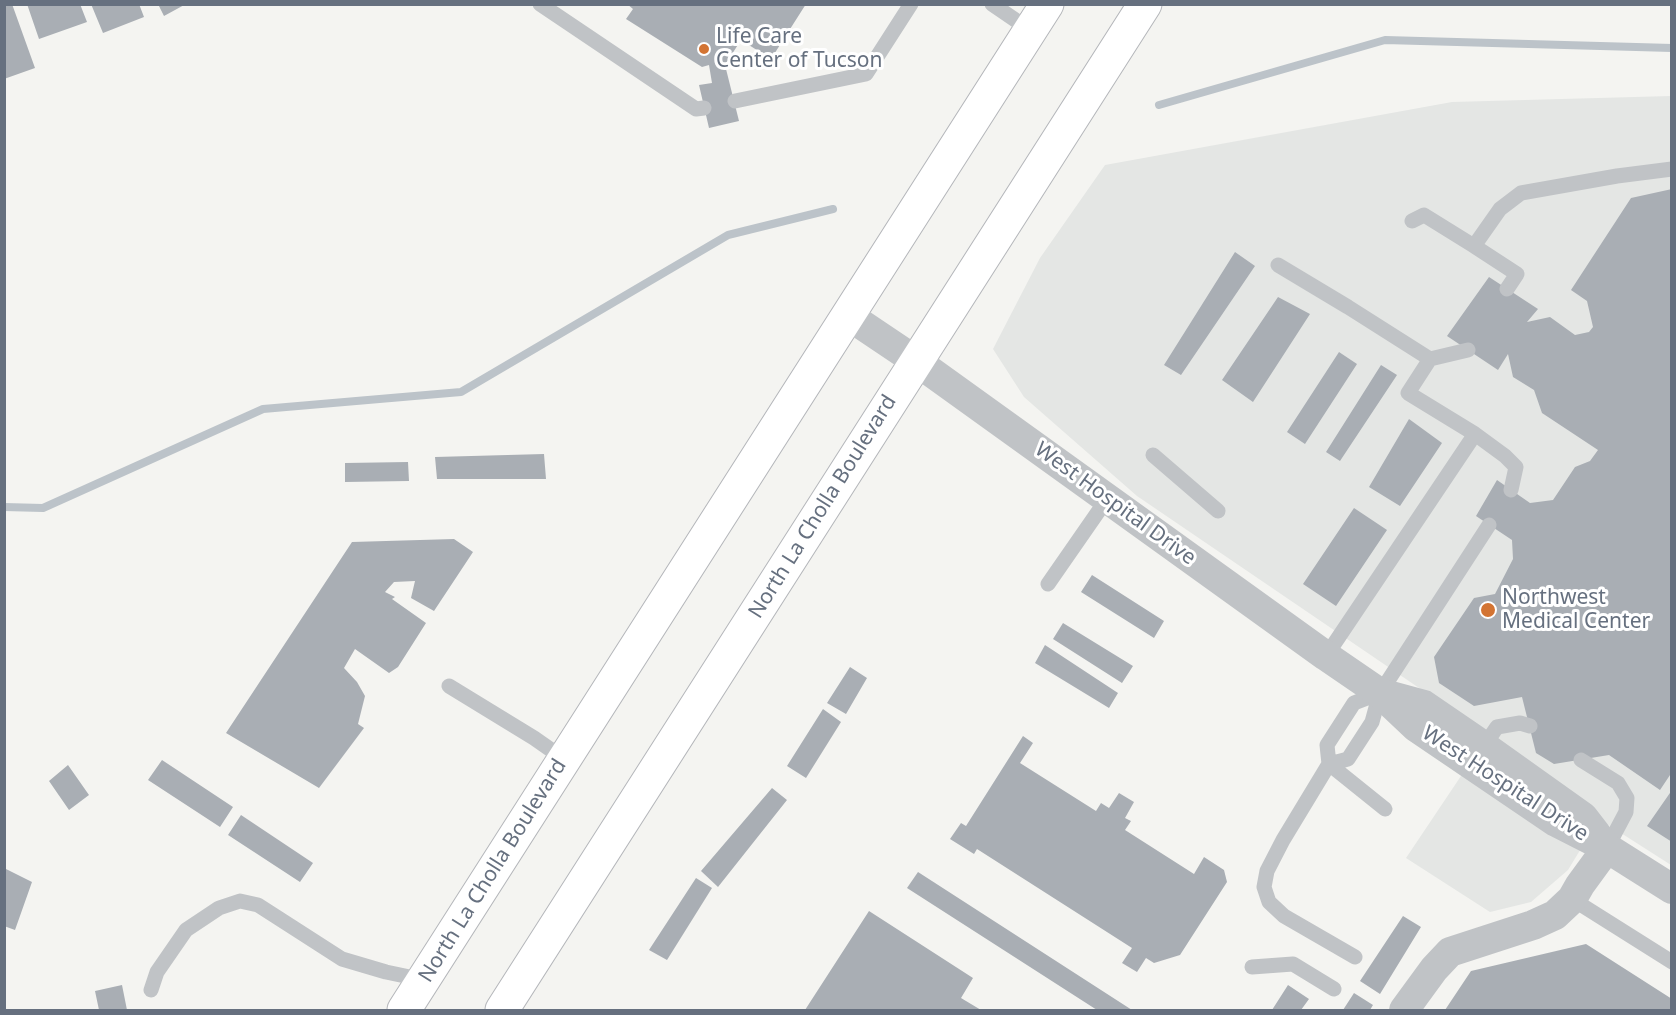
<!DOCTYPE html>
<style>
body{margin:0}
#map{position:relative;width:1676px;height:1015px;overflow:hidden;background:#f4f4f1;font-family:"Noto Sans",sans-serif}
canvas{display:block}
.frame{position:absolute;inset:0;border:6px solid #66707f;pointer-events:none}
</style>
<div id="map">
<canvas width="1676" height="1015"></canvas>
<div class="frame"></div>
</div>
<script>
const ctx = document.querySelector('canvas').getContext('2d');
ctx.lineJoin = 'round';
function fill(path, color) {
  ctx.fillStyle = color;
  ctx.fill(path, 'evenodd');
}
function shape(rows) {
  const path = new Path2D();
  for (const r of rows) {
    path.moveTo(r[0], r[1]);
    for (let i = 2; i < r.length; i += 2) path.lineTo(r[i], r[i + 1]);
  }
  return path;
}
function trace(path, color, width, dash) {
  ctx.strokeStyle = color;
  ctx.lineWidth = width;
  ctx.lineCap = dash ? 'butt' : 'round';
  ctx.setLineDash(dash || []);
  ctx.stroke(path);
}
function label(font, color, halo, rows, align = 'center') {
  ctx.font = font + ' "Noto Sans",sans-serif';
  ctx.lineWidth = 6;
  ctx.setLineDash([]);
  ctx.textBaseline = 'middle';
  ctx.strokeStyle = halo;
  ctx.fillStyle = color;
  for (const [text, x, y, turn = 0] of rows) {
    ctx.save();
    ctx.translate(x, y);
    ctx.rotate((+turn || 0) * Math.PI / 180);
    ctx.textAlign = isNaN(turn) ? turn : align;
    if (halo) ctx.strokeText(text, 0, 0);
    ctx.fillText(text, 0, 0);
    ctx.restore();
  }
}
const built = shape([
 [1671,96,1671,865,1599,819,1568,870,1531,902,1490,912,1406,858,1463,773,1472,724,1137,496,1024,397,993,349,1040,258,1105,165,1452,102]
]);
const stream = shape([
 [1159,105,1385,40,1672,48],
 [4,507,43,508,263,409,461,392,728,235,833,209]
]);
const building = shape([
 [4,4,12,4,35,68,4,79],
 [27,4,80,4,87,22,39,39],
 [91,4,139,4,144,17,103,33],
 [158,4,186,4,164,16],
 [627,4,806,4,771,59,741,40,725,65,739,121,709,128,699,85,712,83,709,65,702,67,626,19,633,9],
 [1672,189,1672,772,1660,790,1609,755,1554,764,1536,753,1522,697,1474,706,1439,683,1434,657,1474,598,1495,594,1513,559,1512,540,1476,516,1497,480,1530,503,1553,500,1575,467,1590,461,1598,450,1542,413,1534,390,1513,377,1508,354,1498,370,1447,336,1489,277,1538,309,1527,322,1550,317,1575,335,1589,332,1593,327,1587,301,1571,290,1631,198],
 [1235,252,1255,266,1181,375,1164,365],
 [1278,297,1310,314,1253,402,1222,380],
 [1339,352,1357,364,1305,444,1287,432],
 [1381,365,1397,375,1340,461,1326,452],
 [1409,419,1442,443,1400,506,1369,487],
 [544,454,546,479,437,479,435,457],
 [408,462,409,481,345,482,345,463],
 [1354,508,1387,530,1336,606,1303,584],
 [454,539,473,552,434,611,411,598,415,581,394,582,385,592,395,597,392,599,426,623,398,667,389,673,355,649,344,668,357,682,365,696,358,724,364,728,319,788,226,733,352,542],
 [1092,575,1164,621,1154,638,1081,592],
 [1063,623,1133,666,1122,683,1053,639],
 [1045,645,1118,693,1109,708,1035,663],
 [850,667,867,678,846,714,827,703],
 [823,709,841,722,806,778,787,766],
 [1023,736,1033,743,1020,763,1096,811,1101,803,1109,808,1119,793,1134,802,1125,818,1131,821,1125,830,1194,874,1204,857,1224,870,1227,882,1180,955,1154,963,1146,958,1137,972,1122,963,1132,948,977,849,974,854,950,839,961,823,966,826],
 [162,760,233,807,220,827,148,780],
 [68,765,89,795,69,810,49,781],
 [772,788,787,800,718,887,701,871],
 [1672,790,1672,842,1647,826],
 [241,815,313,863,300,882,228,835],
 [4,868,32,882,15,930,4,926],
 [918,872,1132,1010,1097,1010,907,888],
 [696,878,712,888,667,960,649,950],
 [869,911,973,978,961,998,981,1010,805,1010],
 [1403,916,1421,927,1380,994,1360,981],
 [1586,944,1672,999,1672,1010,1445,1010,1471,971],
 [122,985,127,1010,99,1010,95,991],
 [1288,985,1309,999,1301,1010,1272,1010],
 [1354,993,1373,1005,1370,1010,1343,1010]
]);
const lane = shape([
 [540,4,696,109,704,108],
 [992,4,1030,30],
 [735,101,866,74,911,4],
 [1412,221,1424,215,1474,246,1500,209,1521,193,1617,176,1672,169],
 [1474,246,1517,274,1507,289],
 [1278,265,1348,307,1430,359,1408,393,1475,434,1505,456,1516,467,1511,490],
 [1430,359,1468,350],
 [1153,455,1218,511],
 [1048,584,1107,499],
 [1326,656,1475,434],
 [449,686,534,738,564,759],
 [1484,746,1497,727,1520,723,1530,726],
 [1581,760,1618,783,1627,798,1626,812,1607,848],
 [1329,764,1348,759,1372,722,1380,693,1489,525],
 [1329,764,1385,809],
 [1572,899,1672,962],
 [1355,957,1284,916,1269,902,1264,887,1267,871,1283,840,1329,764,1327,745,1354,703,1380,693],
 [1252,967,1293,964,1334,989],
 [151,990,157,972,186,930,219,908,240,901,258,905,342,959,386,972,424,980]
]);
const street = shape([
 [849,316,916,361,1326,656,1380,693,1416,727,1556,822,1607,848,1583,817,1475,740,1424,705,1380,693],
 [1404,1010,1434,969,1450,952,1533,925,1555,915,1572,899,1580,885,1607,848,1672,889]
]);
const primary = shape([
 [404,1010,1047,4],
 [502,1010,1145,4]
]);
const markers = [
 [704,49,6,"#d37433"],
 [1488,610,8,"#d37433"]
];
const poiNames = [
 ["Life Care",716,37],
 ["Center of Tucson",716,61],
 ["Northwest",1502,598],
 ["Medical Center",1502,622]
];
const streetNames = [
 ["West Hospital Drive",1115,504,36],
 ["North La Cholla Boulevard",823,507,-58],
 ["West Hospital Drive",1505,784,33],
 ["North La Cholla Boulevard",493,871,-58]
];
fill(built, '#e4e6e4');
trace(stream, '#bcc3c9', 8);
fill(building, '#a9aeb4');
trace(primary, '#b4b6ba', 35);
trace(lane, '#c0c3c6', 15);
trace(street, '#c0c3c6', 30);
trace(primary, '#fff', 33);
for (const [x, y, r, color] of markers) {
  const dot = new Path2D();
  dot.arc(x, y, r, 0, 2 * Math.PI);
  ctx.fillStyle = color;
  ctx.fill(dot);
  trace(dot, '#fff', 2);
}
label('21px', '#66707f', '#fff', poiNames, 'left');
label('21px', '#66707f', '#fff', streetNames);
</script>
